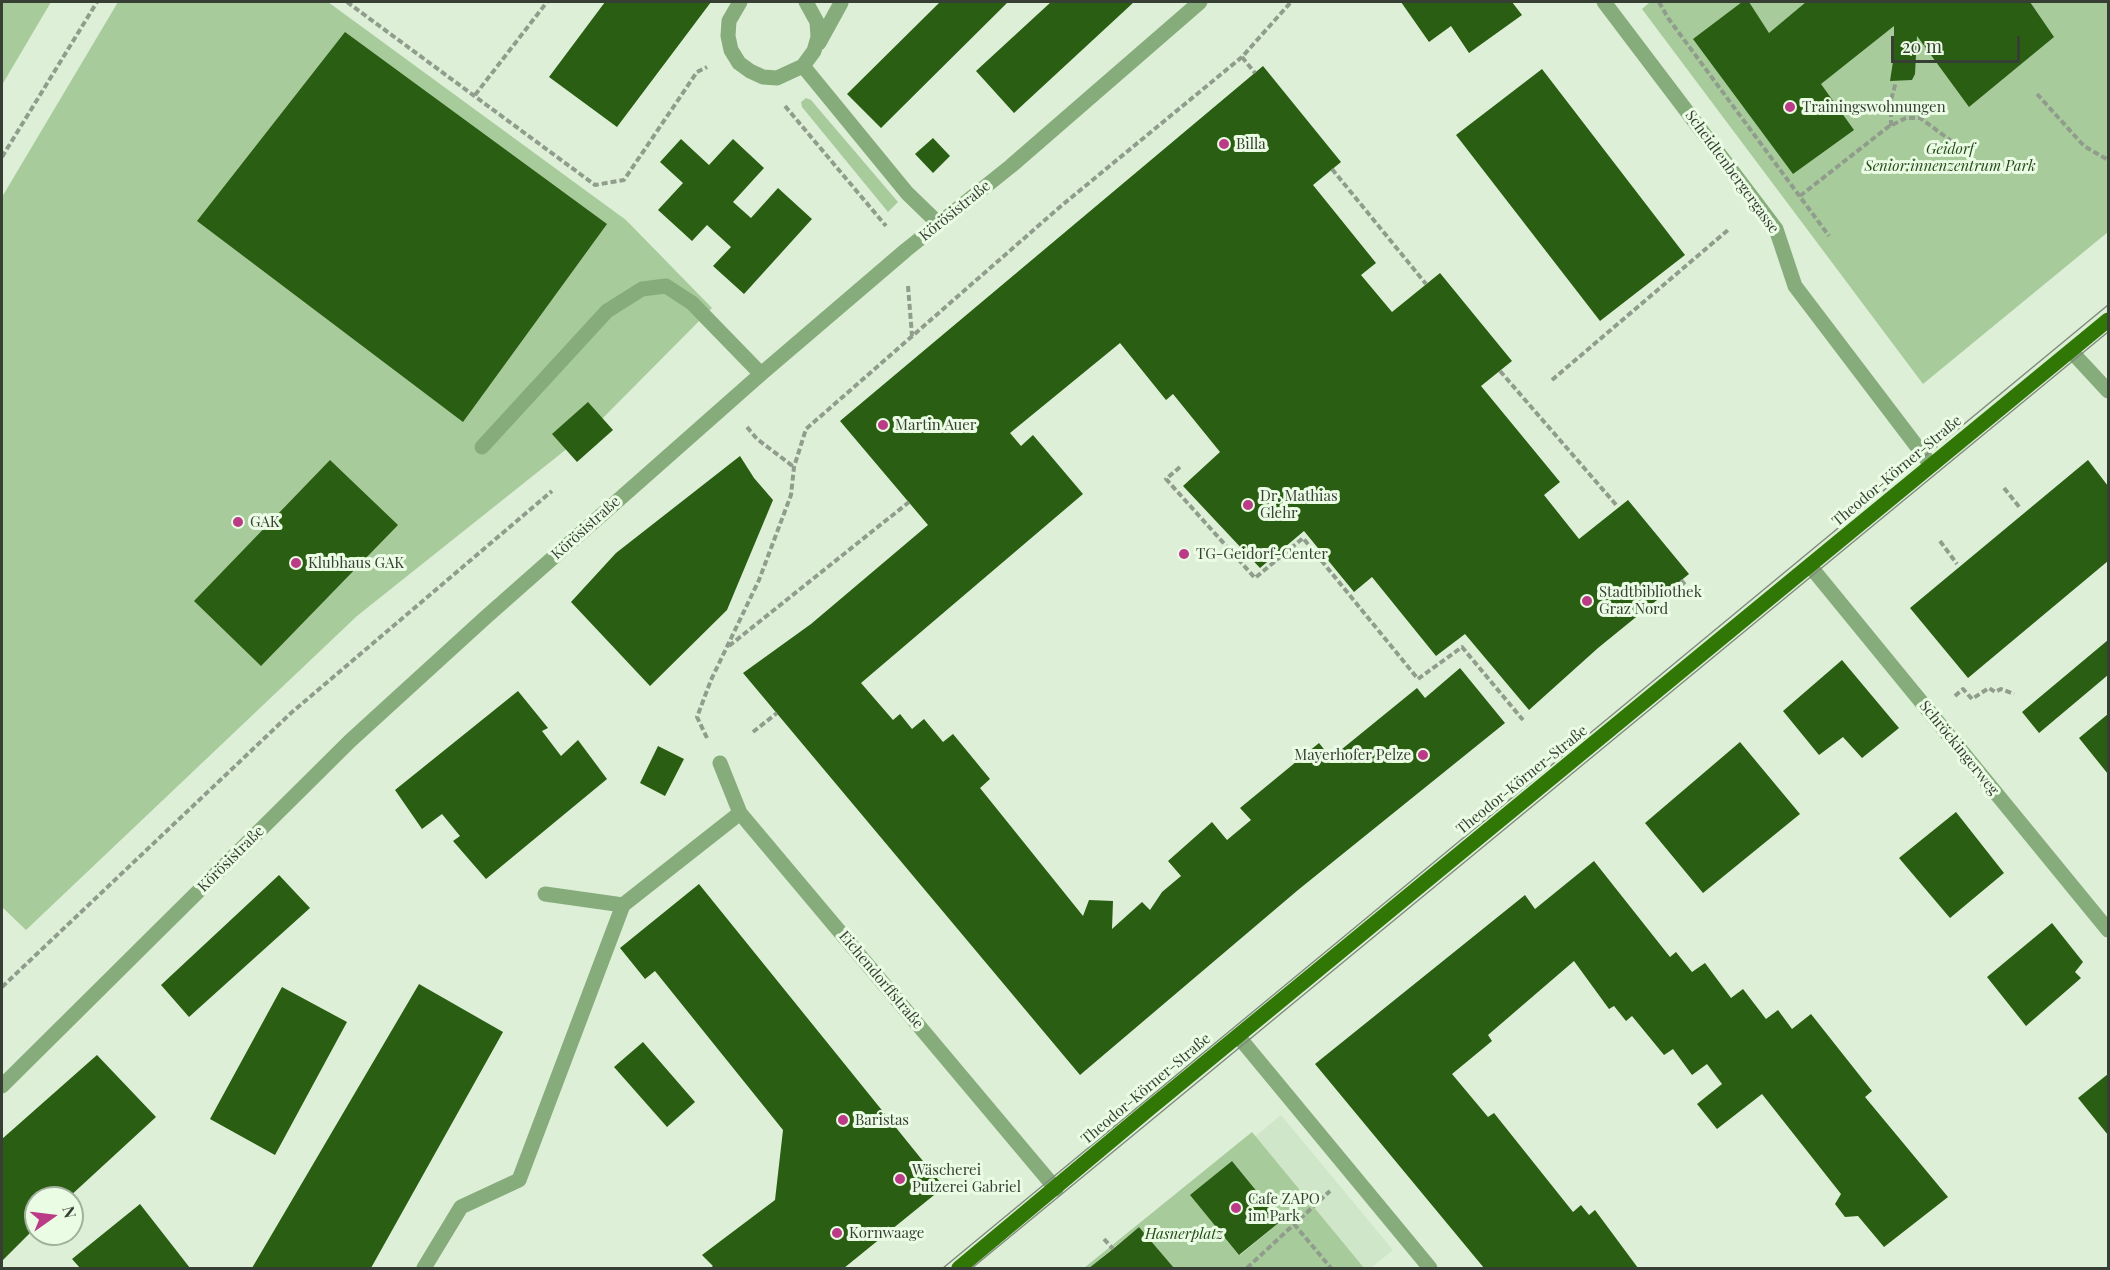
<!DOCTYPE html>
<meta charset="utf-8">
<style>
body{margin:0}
#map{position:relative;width:2110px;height:1270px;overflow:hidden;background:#ddefd7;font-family:"Playfair Display",serif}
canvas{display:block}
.frame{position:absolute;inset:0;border:3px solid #373e34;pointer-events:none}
.north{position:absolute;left:24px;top:1186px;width:60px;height:60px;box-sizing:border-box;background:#eafce4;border:2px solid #a2b09e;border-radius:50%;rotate:76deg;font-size:16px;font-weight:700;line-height:24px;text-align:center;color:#373e34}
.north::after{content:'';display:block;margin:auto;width:21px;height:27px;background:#bb3b87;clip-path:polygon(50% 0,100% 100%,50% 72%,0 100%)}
.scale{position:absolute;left:1891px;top:36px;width:129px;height:27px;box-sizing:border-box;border:3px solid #373e34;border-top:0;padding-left:8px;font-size:18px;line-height:21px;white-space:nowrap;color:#373e34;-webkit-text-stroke:4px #eafce4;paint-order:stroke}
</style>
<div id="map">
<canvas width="2110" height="1270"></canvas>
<div class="frame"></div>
<div class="north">N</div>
<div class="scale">20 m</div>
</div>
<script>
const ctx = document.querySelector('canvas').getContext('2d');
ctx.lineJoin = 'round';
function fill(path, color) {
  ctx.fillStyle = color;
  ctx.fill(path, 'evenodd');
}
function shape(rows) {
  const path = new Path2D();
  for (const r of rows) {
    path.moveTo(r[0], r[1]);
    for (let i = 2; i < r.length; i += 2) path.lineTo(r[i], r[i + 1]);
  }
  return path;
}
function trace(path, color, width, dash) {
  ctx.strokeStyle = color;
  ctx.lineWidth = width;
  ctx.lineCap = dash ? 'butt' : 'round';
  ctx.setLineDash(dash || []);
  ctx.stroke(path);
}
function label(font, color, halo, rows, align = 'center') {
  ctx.font = font + ' "Playfair Display",serif';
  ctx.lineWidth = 6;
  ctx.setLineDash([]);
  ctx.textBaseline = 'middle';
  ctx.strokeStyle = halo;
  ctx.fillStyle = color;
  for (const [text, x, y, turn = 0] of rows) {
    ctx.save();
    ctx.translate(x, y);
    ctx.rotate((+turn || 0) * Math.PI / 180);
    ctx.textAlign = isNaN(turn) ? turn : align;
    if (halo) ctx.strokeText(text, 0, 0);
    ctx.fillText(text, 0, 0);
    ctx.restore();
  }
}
const built = shape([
 [1281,1115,1393,1250,1371,1268,1331,1268,1236,1153]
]);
const green = shape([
 [2,2,51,2,2,85],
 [118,2,328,2,626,220,712,308,593,428,357,616,26,930,2,907,2,197],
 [1650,2,2108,2,2108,232,1923,384,1642,9],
 [806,98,811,100,898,202,888,212,802,107,801,102],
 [1252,1132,1364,1268,1174,1268,1139,1227,1089,1268,1084,1268],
 [1232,1161,1281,1221,1240,1255,1191,1195]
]);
const building = shape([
 [605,2,711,2,617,127,549,77],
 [940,2,1008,2,881,128,847,94],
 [1051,2,1134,2,1014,113,976,71],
 [1401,2,1512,2,1522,15,1469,53,1451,26,1429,42],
 [1742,2,1749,2,1769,33,1806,2,2030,2,2054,37,1969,107,1917,36,1915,74,1912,80,1890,81,1894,55,1894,26,1821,84,1854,130,1793,174,1693,39],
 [345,32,607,224,463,422,197,221],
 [1263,66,1341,162,1313,185,1376,263,1361,275,1392,312,1440,273,1512,361,1481,386,1560,482,1544,495,1579,539,1628,500,1689,574,1598,648,1529,710,1465,634,1436,656,1372,577,1354,592,1304,531,1260,568,1183,486,1220,452,1173,394,1166,400,1120,343,1010,433,1021,446,1033,435,1083,494,861,683,893,720,900,714,912,729,924,719,943,742,953,734,990,779,980,788,1083,916,1089,900,1113,901,1112,929,1142,902,1150,910,1162,892,1181,876,1168,861,1212,822,1227,840,1251,820,1240,808,1319,743,1331,758,1417,688,1425,698,1460,668,1505,723,1298,890,1080,1075,743,673,811,624,928,525,840,421],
 [1542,69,1685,255,1600,321,1456,135],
 [933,138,950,156,933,173,915,154],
 [681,139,709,165,733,139,764,168,733,202,751,218,778,188,812,219,744,294,713,266,731,247,707,225,692,241,658,210,683,183,660,162],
 [588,402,613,430,577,462,552,434],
 [740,456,754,478,773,500,727,610,650,686,571,602,616,553],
 [330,460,398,525,261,666,194,601],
 [2088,460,2108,486,2108,561,1968,678,1910,608],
 [2108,640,2108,675,2039,733,2022,712],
 [1842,660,1899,728,1862,758,1843,737,1819,755,1783,711],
 [518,691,548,728,542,731,561,756,578,740,607,779,486,879,453,841,460,836,442,814,422,829,395,790],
 [2108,714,2108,774,2079,738],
 [1740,742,1800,814,1703,893,1645,823],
 [658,746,684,759,665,796,640,783],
 [1956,812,2004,873,1950,918,1899,858],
 [1594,861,1670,957,1676,952,1692,972,1705,963,1731,998,1743,989,1766,1019,1778,1010,1792,1029,1811,1014,1872,1091,1865,1097,1948,1197,1884,1247,1858,1216,1845,1217,1835,1204,1841,1194,1762,1094,1717,1129,1697,1104,1722,1084,1707,1064,1692,1075,1673,1049,1664,1055,1632,1016,1626,1021,1614,1006,1609,1009,1574,961,1488,1035,1492,1041,1452,1074,1488,1117,1494,1113,1573,1212,1581,1205,1589,1215,1595,1210,1638,1268,1484,1268,1315,1064,1525,895,1535,909],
 [279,875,310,908,189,1017,161,985],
 [699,884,944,1187,844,1268,710,1268,713,1266,702,1255,775,1200,783,1130,655,971,645,979,620,948],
 [2052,923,2083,962,2075,972,2081,978,2026,1026,1987,977],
 [419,984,503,1032,371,1268,252,1268],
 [282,987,347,1022,275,1155,210,1119],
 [643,1042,695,1102,667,1127,614,1067],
 [97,1055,156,1117,68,1198,36,1198,36,1227,2,1261,2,1139],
 [2108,1074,2108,1135,2078,1098],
 [1232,1161,1281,1221,1239,1255,1190,1195],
 [140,1204,190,1268,80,1268,72,1259],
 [1139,1227,1174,1268,1089,1268,1113,1249]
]);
const path = shape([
 [347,2,595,185,624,180,697,72,707,67],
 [1659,2,1668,18,1829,236],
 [1242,57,1255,73],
 [2037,94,2084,146,2108,160],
 [475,95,547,2],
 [785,106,886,226],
 [1891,126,1891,100,1896,82],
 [2,157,97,2],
 [1332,169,1426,284],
 [1800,196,1888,127,1906,118,1920,118,1961,148],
 [908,286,912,336],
 [1500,371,1618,507],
 [1552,380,1728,230],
 [747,427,757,439,794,467],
 [1180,467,1166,479,1255,578,1303,538,1418,679,1462,647,1523,720],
 [2004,488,2021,509],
 [1940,541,1957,564],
 [1681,580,1686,586],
 [729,646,909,502],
 [1955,696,1963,689,1972,699,1989,688,1995,692,2001,689,2014,694],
 [753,732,777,713],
 [707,738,697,717,711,680,759,580,791,495,794,467,806,429,1061,206,1242,57,1291,2],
 [2,987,291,713,552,491],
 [1294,1224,1331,1268],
 [1104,1239,1113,1249],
 [1247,1268,1330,1191]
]);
const minor = shape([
 [740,2,729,21,728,36,731,50,739,63,750,71,763,77,777,78,803,66,814,51,818,37,817,22,806,2],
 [1604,2,1776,229,1795,286,1931,465],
 [819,43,841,3],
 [803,66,907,193,939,224],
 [2071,351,2108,391],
 [482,447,607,311,642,289,666,286,692,303,761,374],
 [1810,566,2108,930],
 [720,763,740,813,1056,1189],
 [545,894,623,905],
 [1238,1036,1430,1268],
 [2,1086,350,741,486,617,761,374,906,250,1011,166,1200,2],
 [424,1268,461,1207,519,1180,623,905,740,813]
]);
const major = shape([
 [959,1268,1149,1109,2108,320]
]);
const tram = shape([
 [943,1268,2108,305],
 [972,1268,2108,332]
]);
const markers = [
 [1790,107,6,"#bb3b87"],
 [1224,144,6,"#bb3b87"],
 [883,425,6,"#bb3b87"],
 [1248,505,6,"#bb3b87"],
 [238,522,6,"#bb3b87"],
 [1184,554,6,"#bb3b87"],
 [296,563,6,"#bb3b87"],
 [1587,601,6,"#bb3b87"],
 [1423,755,6,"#bb3b87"],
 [843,1120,6,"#bb3b87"],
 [900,1179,6,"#bb3b87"],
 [1236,1208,6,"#bb3b87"],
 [837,1233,6,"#bb3b87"]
];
const poiNames = [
 ["Trainingswohnungen",1802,107],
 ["Billa",1236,144],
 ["Martin Auer",895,425],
 ["Dr. Mathias",1260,496],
 ["Glehr",1260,513],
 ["GAK",250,522],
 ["TG-Geidorf-Center",1196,554],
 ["Klubhaus GAK",308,563],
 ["Stadtbibliothek",1599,592],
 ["Graz Nord",1599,609],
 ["Mayerhofer Pelze",1411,755,"right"],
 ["Baristas",855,1120],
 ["Wäscherei",912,1170],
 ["Putzerei Gabriel",912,1187],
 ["Cafe ZAPO",1248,1199],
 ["im Park",1248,1216],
 ["Kornwaage",849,1233]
];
const parkNames = [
 ["Geidorf",1950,149],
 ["Senior:innenzentrum Park",1950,166],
 ["Hasnerplatz",1184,1234]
];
const streetNames = [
 ["Scheidtenbergergasse",1732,172,54],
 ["Körösistraße",955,211,-39],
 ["Theodor-Körner-Straße",1897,471,-40],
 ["Körösistraße",586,528,-42],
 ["Schröckingerweg",1959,748,51],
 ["Theodor-Körner-Straße",1522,780,-39],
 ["Körösistraße",231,859,-45],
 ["Eichendorffstraße",881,980,50],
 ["Theodor-Körner-Straße",1146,1089,-40]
];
fill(built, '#d0e6c8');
fill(green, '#a8cb9c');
fill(building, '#2a5e12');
trace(path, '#909d8c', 4, [6, 3]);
trace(minor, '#87ac7b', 15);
trace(major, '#307706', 15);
trace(tram, '#7f8b7b', 1.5);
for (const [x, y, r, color] of markers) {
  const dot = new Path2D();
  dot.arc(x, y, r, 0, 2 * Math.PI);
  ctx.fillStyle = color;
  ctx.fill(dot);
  trace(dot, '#eafce4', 2);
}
label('15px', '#373e34', '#eafce4', poiNames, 'left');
label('italic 15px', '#254a17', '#eafce4', parkNames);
label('15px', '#373e34', '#eafce4', streetNames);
</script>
